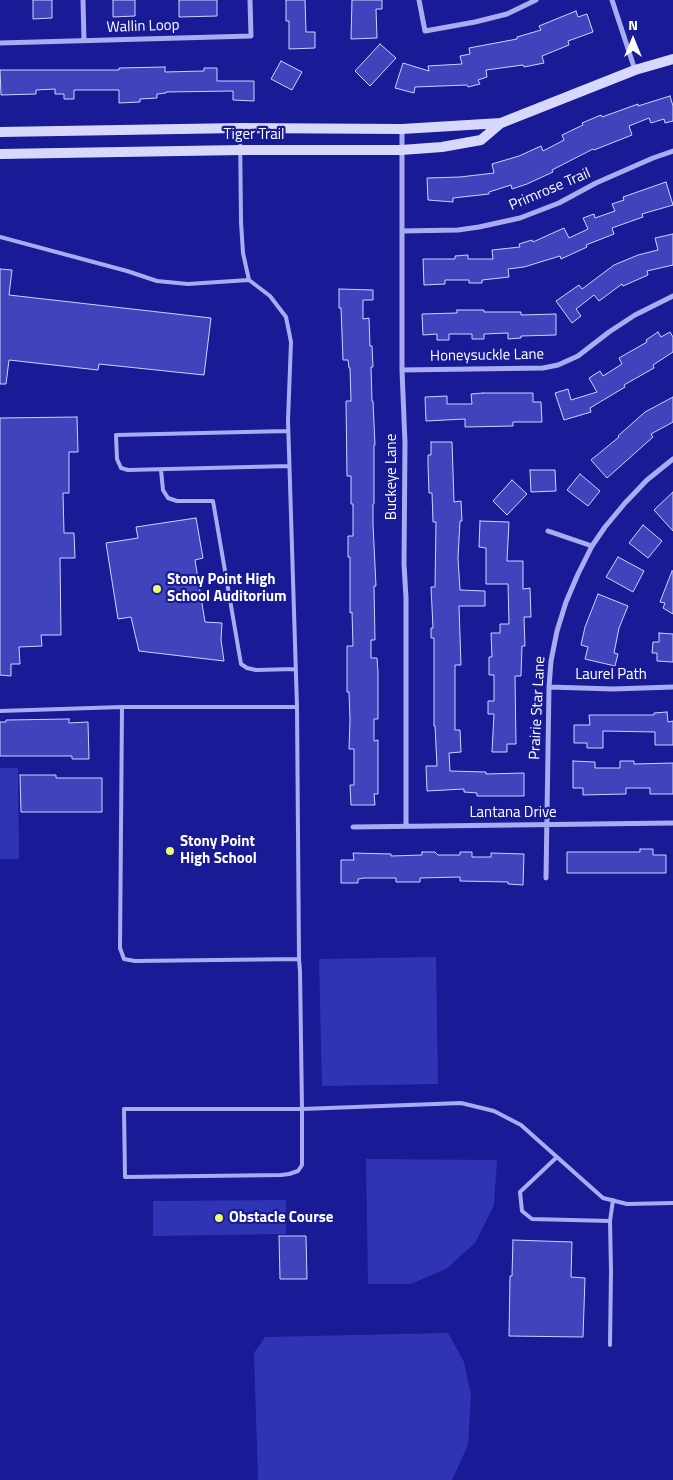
<!DOCTYPE html>
<style>
body{margin:0}
#map{position:relative;width:673px;height:1480px;overflow:hidden;background:#181b95;font-family:"Titillium Web",sans-serif}
canvas{display:block}
.north{position:absolute;left:608px;top:15px;width:50px;height:50px;-webkit-text-stroke:4px #181b95;paint-order:stroke;rotate:0deg;font-size:14px;font-weight:700;line-height:20px;text-align:center;color:#fff}
.north::after{content:'';display:block;margin:auto;width:18px;height:22px;background:#fff;clip-path:polygon(50% 0,100% 100%,50% 72%,0 100%)}
</style>
<div id="map">
<canvas width="673" height="1480"></canvas>
<div class="north">N</div>
</div>
<script>
const ctx = document.querySelector('canvas').getContext('2d');
ctx.lineJoin = 'round';
function fill(path, color) {
  ctx.fillStyle = color;
  ctx.fill(path, 'evenodd');
}
function shape(rows) {
  const path = new Path2D();
  for (const r of rows) {
    path.moveTo(r[0], r[1]);
    for (let i = 2; i < r.length; i += 2) path.lineTo(r[i], r[i + 1]);
  }
  return path;
}
function trace(path, color, width, dash) {
  ctx.strokeStyle = color;
  ctx.lineWidth = width;
  ctx.lineCap = dash ? 'butt' : 'round';
  ctx.setLineDash(dash || []);
  ctx.stroke(path);
}
function label(font, color, halo, rows, align = 'center') {
  ctx.font = font + ' "Titillium Web",sans-serif';
  ctx.lineWidth = 4.5;
  ctx.setLineDash([]);
  ctx.textBaseline = 'middle';
  ctx.strokeStyle = halo;
  ctx.fillStyle = color;
  for (const [text, x, y, turn = 0] of rows) {
    ctx.save();
    ctx.translate(x, y);
    ctx.rotate((+turn || 0) * Math.PI / 180);
    ctx.textAlign = isNaN(turn) ? turn : align;
    if (halo) ctx.strokeText(text, 0, 0);
    ctx.fillText(text, 0, 0);
    ctx.restore();
  }
}
const green = shape([
 [0,768,18,768,19,859,0,859],
 [436,957,438,1084,322,1086,319,959],
 [366,1159,497,1160,494,1205,475,1243,446,1269,411,1284,368,1284],
 [286,1200,286,1234,153,1236,153,1201],
 [448,1333,464,1362,471,1395,468,1445,452,1480,258,1480,254,1353,265,1337]
]);
const building = shape([
 [33,0,52,0,52,18,33,19,33,0],
 [113,0,135,0,135,16,113,17,113,0],
 [179,0,217,0,217,16,179,17,179,0],
 [286,0,305,0,306,32,315,32,315,48,289,49,289,21,286,21,286,0],
 [352,0,382,0,382,9,376,9,377,38,351,39,352,0],
 [576,11,578,17,587,14,593,32,568,41,569,45,542,56,544,63,524,67,523,65,486,70,487,77,478,80,480,84,468,87,467,85,415,87,414,93,395,88,403,63,429,71,428,66,462,64,460,56,470,54,469,48,517,39,517,37,541,30,539,26,576,11],
 [380,44,396,58,370,86,355,71,380,44],
 [281,61,302,72,292,90,271,79,281,61],
 [165,67,165,72,204,71,204,68,217,68,217,81,254,81,254,101,233,100,233,91,166,92,166,93,157,94,157,98,140,99,140,102,119,103,119,90,74,90,74,99,64,99,64,94,55,94,55,89,36,90,36,94,1,95,0,70,119,70,119,68,165,67],
 [670,96,673,106,673,121,665,123,664,119,651,123,649,118,629,126,632,135,594,150,593,149,552,170,553,172,527,184,512,189,511,185,489,192,489,194,453,198,453,202,428,200,427,178,460,177,494,173,492,164,519,156,541,146,543,151,564,140,562,135,583,125,582,123,601,115,602,117,638,104,638,106,670,96],
 [666,182,673,205,642,214,643,217,612,228,614,234,586,245,587,247,561,259,560,256,524,267,508,269,509,277,482,280,482,283,469,283,469,280,445,280,445,284,424,285,423,259,455,259,455,256,468,255,468,259,493,259,492,250,520,247,519,244,532,240,533,242,564,228,569,238,588,229,583,218,594,214,595,218,615,211,612,204,624,200,623,197,666,182],
 [673,234,673,265,647,271,648,275,623,286,622,284,599,301,594,295,576,309,581,316,572,323,556,301,579,285,582,289,614,265,638,255,658,250,655,238,673,234],
 [0,269,12,270,9,295,211,318,204,375,99,364,98,370,9,360,6,384,0,384,0,269],
 [339,289,373,290,373,300,363,300,363,319,369,318,370,346,372,346,373,367,371,367,372,401,373,401,375,445,374,445,374,504,373,504,373,524,376,586,374,586,375,640,371,640,371,658,377,658,378,672,378,719,374,719,374,741,378,740,378,794,374,794,375,805,351,805,350,785,354,785,354,749,349,749,350,720,349,692,347,692,347,646,353,646,352,612,350,613,350,557,348,557,348,536,353,536,353,504,351,504,351,476,347,476,346,401,351,401,350,368,349,368,348,360,343,360,341,308,339,308,339,289],
 [457,310,484,310,484,312,521,312,521,315,556,314,556,335,521,336,521,338,508,339,508,333,484,334,484,339,472,339,472,334,449,334,449,340,437,340,437,334,423,335,422,314,457,313,457,310],
 [658,332,661,337,670,332,673,337,673,352,653,365,654,368,624,385,625,387,590,408,591,412,564,420,555,393,568,389,571,400,597,392,589,378,600,371,603,376,622,364,619,358,647,342,646,340,658,332],
 [483,393,533,393,533,402,541,402,542,422,513,422,513,426,465,427,465,419,426,421,425,397,447,396,447,404,472,404,471,394,483,393],
 [673,397,673,422,651,434,653,437,607,478,591,460,619,437,618,436,645,412,673,397],
 [77,417,78,452,69,452,69,493,63,493,64,533,74,533,75,558,60,558,61,635,41,635,42,646,19,647,20,664,11,664,11,676,0,675,0,418,77,417],
 [431,442,452,442,454,502,461,501,462,521,460,521,458,558,460,590,485,591,485,606,459,606,461,665,455,665,455,730,460,730,461,752,449,753,450,771,486,772,486,774,524,773,524,796,477,796,477,793,464,792,464,789,427,791,426,766,437,766,435,726,434,726,434,638,431,638,431,628,433,628,431,587,435,587,436,522,433,522,432,493,429,493,428,465,428,455,431,455,431,442],
 [530,470,555,470,556,491,531,492,530,470],
 [580,474,600,491,588,506,567,490,580,474],
 [512,480,527,494,507,515,493,501,512,480],
 [673,492,673,531,654,510,673,492],
 [196,518,203,558,195,560,205,622,222,623,221,640,224,661,139,651,131,617,118,619,106,543,138,538,136,527,196,518],
 [480,521,509,522,507,561,523,561,523,589,530,588,531,617,524,617,525,646,522,646,521,676,515,676,516,744,507,744,507,752,492,752,494,714,488,714,488,701,494,701,494,675,489,675,489,657,492,657,491,633,500,633,500,624,509,624,508,584,486,584,486,548,479,547,480,521],
 [643,525,662,541,648,558,629,543,643,525],
 [618,557,644,571,633,592,606,577,618,557],
 [672,571,673,571,673,614,663,608,665,603,660,602,672,571],
 [598,594,628,606,619,628,614,653,618,654,615,666,585,659,588,647,581,645,585,627,598,594],
 [659,633,673,634,673,662,657,661,657,653,652,653,653,642,659,642,659,633],
 [667,712,668,722,673,721,673,745,655,745,655,732,603,731,603,748,587,748,587,743,574,743,574,725,590,725,589,715,654,715,654,713,667,712],
 [69,719,69,723,88,722,89,759,72,759,72,756,0,756,0,722,6,722,6,720,69,719],
 [573,761,595,762,595,768,620,768,620,761,634,761,634,764,673,763,673,794,650,794,650,788,626,788,626,794,583,795,583,788,573,788,573,761],
 [20,775,56,775,56,778,102,778,102,812,21,812,20,775],
 [640,849,653,849,653,855,666,855,666,873,567,873,567,852,640,852,640,849],
 [422,852,435,852,438,855,460,855,460,852,472,852,472,857,491,857,491,853,524,854,523,885,508,884,508,882,460,881,460,877,420,878,420,882,396,882,396,878,364,878,358,879,358,883,341,883,341,860,354,860,353,853,391,854,391,856,422,855,422,852],
 [279,1236,306,1236,307,1279,280,1279,279,1236],
 [513,1240,572,1242,571,1277,585,1278,583,1337,509,1336,510,1276,512,1276,513,1240]
]);
const lane = shape([
 [240,128,241,222,243,253,249,280,270,296,286,317,291,342,288,420,297,707,299,959,300,971,302,1109,302,1165,298,1171,289,1174,281,1175,125,1177,124,1109,302,1109,461,1103,494,1111,521,1125,603,1198,627,1204,673,1203],
 [0,237,127,271,157,281,188,284,249,280],
 [288,431,116,435,117,459,121,468,128,470,289,466],
 [161,470,163,490,168,498,177,501,213,501,241,664,247,668,256,670,296,669],
 [122,707,120,948,124,959,135,961,299,959],
 [0,711,122,707,297,707],
 [557,1157,520,1192,522,1211,532,1219,610,1221],
 [610,1345,611,1271,610,1221,613,1200]
]);
const street = shape([
 [83,0,84,41],
 [419,0,425,31,475,22,507,14,536,0],
 [612,0,635,70],
 [0,43,251,36,250,0],
 [402,129,402,370,405,443,404,564,406,598,406,826],
 [402,231,458,230,479,227,520,218,559,203,596,183,653,158,673,151],
 [402,370,543,368,558,365,578,356,609,332,635,315,673,296],
 [548,531,592,546],
 [549,687,613,689,673,687],
 [353,827,673,823],
 [546,878,549,687,551,661,557,631,566,602,578,574,592,546,605,527,625,503,647,480,673,459]
]);
const secondary = shape([
 [0,132,240,128,402,129,501,123,635,70,673,59],
 [0,154,241,150,401,150,442,147,481,140,501,123]
]);
const markers = [
 [157,589,5,"#edff69"],
 [170,851,5,"#edff69"],
 [219,1218,5,"#edff69"]
];
const streetNames = [
 ["Wallin Loop",143,27,-2],
 ["Tiger Trail",254,135],
 ["Primrose Trail",550,190,-23],
 ["Honeysuckle Lane",487,356,-1],
 ["Buckeye Lane",392,477,-90],
 ["Laurel Path",611,675],
 ["Prairie Star Lane",538,708,-87],
 ["Lantana Drive",513,813]
];
const poiNames = [
 ["Stony Point High",167,580],
 ["School Auditorium",167,597],
 ["Stony Point",180,842],
 ["High School",180,859],
 ["Obstacle Course",229,1218]
];
fill(green, '#2e34b4');
fill(building, '#4044bc');
trace(building, '#d0d2fc', 1);
trace(lane, '#a9acf1', 4);
trace(street, '#a9acf1', 5);
trace(secondary, '#d7d8fb', 10);
for (const [x, y, r, color] of markers) {
  const dot = new Path2D();
  dot.arc(x, y, r, 0, 2 * Math.PI);
  ctx.fillStyle = color;
  ctx.fill(dot);
  trace(dot, '#181b95', 2);
}
label('15px', '#fff', '#181b95', streetNames);
label('bold 15px', '#fff', '#181b95', poiNames, 'left');
</script>
